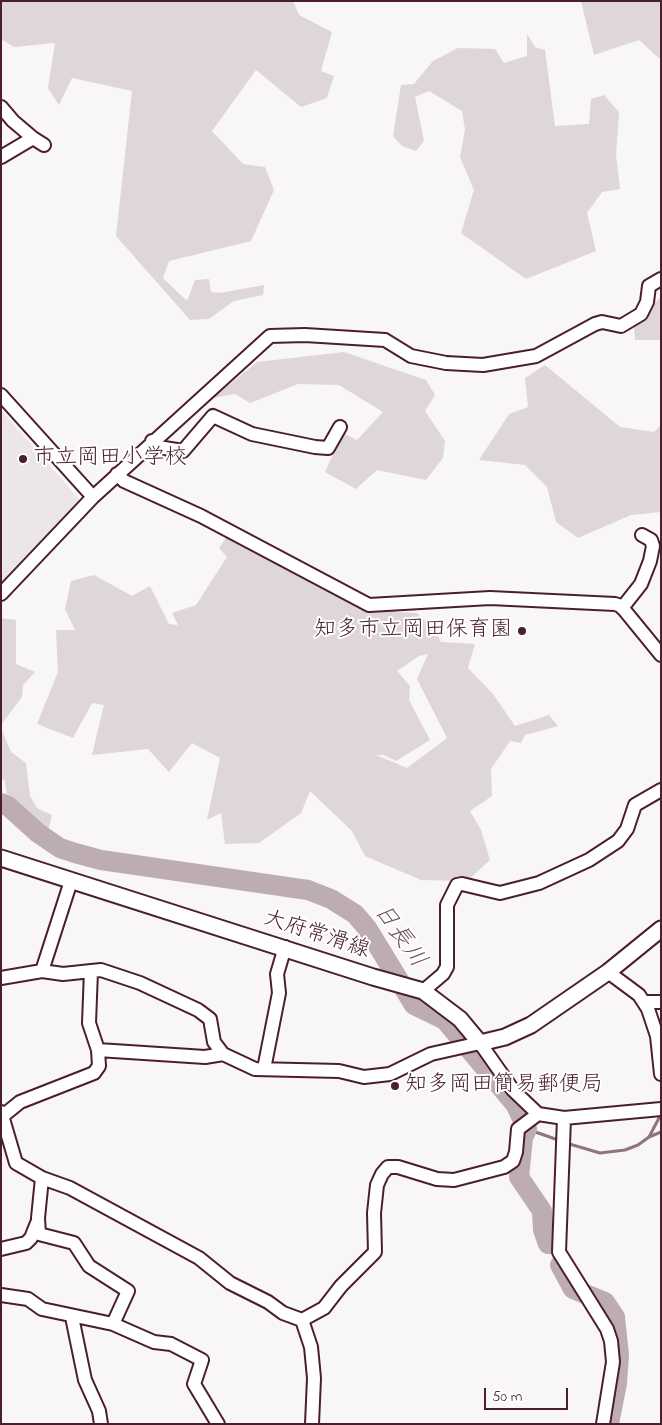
<!DOCTYPE html>
<meta charset="utf-8">
<style>
body{margin:0}
#map{position:relative;width:662px;height:1425px;overflow:hidden;background:#f8f6f7;font-family:"Indie Flower",sans-serif}
canvas{display:block}
.frame{position:absolute;inset:0;border:2px solid #4a1f2b;pointer-events:none}
.scale{position:absolute;left:484px;top:1388px;width:84px;height:22px;box-sizing:border-box;border:2px solid #4a1f2b;border-top:0;padding-left:6px;font-size:15px;line-height:18px;white-space:nowrap;color:#4a1f2b;-webkit-text-stroke:4px #fff;paint-order:stroke}
</style>
<div id="map">
<canvas width="662" height="1425"></canvas>
<div class="frame"></div>
<div class="scale">50 m</div>
</div>
<script>
const ctx = document.querySelector('canvas').getContext('2d');
ctx.lineJoin = 'round';
function fill(path, color) {
  ctx.fillStyle = color;
  ctx.fill(path, 'evenodd');
}
function shape(rows) {
  const path = new Path2D();
  for (const r of rows) {
    path.moveTo(r[0], r[1]);
    for (let i = 2; i < r.length; i += 2) path.lineTo(r[i], r[i + 1]);
  }
  return path;
}
function trace(path, color, width, dash) {
  ctx.strokeStyle = color;
  ctx.lineWidth = width;
  ctx.lineCap = dash ? 'butt' : 'round';
  ctx.setLineDash(dash || []);
  ctx.stroke(path);
}
function label(font, color, halo, rows, align = 'center') {
  ctx.font = font + ' "Indie Flower","Klee One",sans-serif';
  ctx.lineWidth = 4;
  ctx.setLineDash([]);
  ctx.textBaseline = 'middle';
  ctx.strokeStyle = halo;
  ctx.fillStyle = color;
  for (const [text, x, y, turn = 0] of rows) {
    ctx.save();
    ctx.translate(x, y);
    ctx.rotate((+turn || 0) * Math.PI / 180);
    ctx.textAlign = isNaN(turn) ? turn : align;
    if (halo) ctx.strokeText(text, 0, 0);
    ctx.fillText(text, 0, 0);
    ctx.restore();
  }
}
const built = shape([
 [1,410,79,499,78,507,1,586]
]);
const green = shape([
 [1,1,293,1,299,15,332,32,321,71,334,76,327,98,301,107,256,70,212,131,243,164,265,167,274,190,251,241,169,261,163,278,187,301,195,280,209,279,211,292,220,293,264,285,263,295,234,301,209,319,190,320,116,236,132,91,72,78,59,105,48,88,55,43,14,47,1,39],
 [581,1,661,1,661,60,639,40,594,55],
 [527,34,535,47,545,50,555,126,589,124,591,99,604,95,619,112,616,155,620,189,602,192,587,213,596,251,526,279,461,233,474,190,460,157,465,130,462,111,429,91,415,97,424,141,416,151,402,146,393,136,401,85,414,84,433,61,458,48,495,49,504,63,527,56],
 [661,296,661,340,635,340,634,328],
 [344,352,426,380,435,395,425,411,445,441,443,458,426,480,377,470,356,489,325,472,343,433,357,440,383,412,339,385,298,384,250,403,235,394,213,398,257,362],
 [545,365,620,427,654,432,661,425,661,512,631,515,578,538,556,522,547,487,525,465,479,460,509,414,528,407,525,378],
 [228,535,362,607,394,609,395,612,417,613,435,630,441,642,475,644,468,668,493,694,515,726,549,715,558,726,525,735,521,743,510,741,491,769,492,796,470,811,481,830,490,860,467,881,421,880,365,856,352,831,310,791,301,813,259,843,225,844,221,813,207,820,220,758,192,743,169,772,148,749,92,755,104,705,92,703,73,738,37,724,58,672,56,630,75,630,65,609,71,581,94,575,132,596,150,586,169,624,178,625,172,613,196,605,227,557,219,548],
 [428,654,417,679,447,738,407,768,376,755,384,755,396,761,430,740,409,700,410,686,397,671,419,656],
 [1,618,16,620,16,664,35,672,23,685,22,697,1,725],
 [1,728,11,752,26,763,30,796,37,808,52,815,49,828,39,831,28,820,27,810,7,798,5,781,1,778]
]);
const stream = shape([
 [527,1129,561,1141],
 [649,1137,661,1132],
 [566,1143,600,1153,625,1150,638,1145,649,1137,659,1118]
]);
const river = shape([
 [1,803,8,806,38,833,60,848,75,853,101,860,308,890,331,899,355,914,367,928,414,1005,445,1020,515,1104,527,1129,523,1138,519,1177,542,1211,543,1230,548,1244],
 [560,1265,573,1289,605,1302,615,1317,619,1355,617,1383,609,1424]
]);
const minor = shape([
 [1,107,13,121,33,138],
 [1,157,33,138,44,145],
 [1,395,93,497],
 [152,441,158,447,183,451,213,416,252,434,315,447,328,448,340,427],
 [117,474,124,481,201,516,369,605,490,598,615,604,621,606,661,655],
 [1,594,93,497,270,336,305,335,385,340,411,356,446,363,483,365,536,356,595,324,602,322,621,326,641,314,647,302,649,286,661,279],
 [622,608,641,584,650,561,653,546,651,540,642,535],
 [42,971,71,881],
 [608,972,639,995,648,1009,657,1036,661,1074],
 [1,978,42,971,63,974,101,970,140,983,198,1010,210,1019,214,1042,223,1054,255,1069,339,1071,364,1077,390,1074,431,1054,480,1043,513,1090,538,1114,564,1118,661,1109],
 [423,991,443,974,447,967,447,905,457,885,462,884,500,893,539,883,589,860,618,841,627,829,635,805,661,790],
 [644,1002,661,1002],
 [98,1050,205,1057,223,1054],
 [264,1069,279,993,277,974,285,947],
 [1,1112,16,1163,42,1178,70,1188,199,1258,230,1283,268,1302,283,1313,302,1320],
 [4,1115,20,1102,94,1073,99,1066,98,1050,89,1023,91,971],
 [564,1118,559,1252,607,1329,611,1341,613,1362,603,1424],
 [1,1249,26,1243,31,1238,37,1223],
 [1,1295,28,1299,42,1309,113,1324,128,1291,89,1266,74,1243,39,1234,38,1218,42,1178],
 [72,1317,85,1380,99,1411,101,1424],
 [302,1320,324,1308,341,1286,375,1252,374,1213,377,1185,382,1174,388,1167,398,1167,437,1179,454,1180,504,1167,513,1161,516,1152,518,1129,538,1114],
 [302,1320,311,1347,314,1378,312,1424],
 [113,1324,154,1342,171,1344,202,1360,194,1384,218,1424]
]);
const major = shape([
 [1,858,373,977,423,991,460,1019,480,1043,505,1037,531,1025,608,972,661,929]
]);
const markers = [
 [23,459,5,"#4a1f2b"],
 [522,631,5,"#4a1f2b"],
 [395,1086,5,"#4a1f2b"]
];
const poiNames = [
 ["市立岡田小学校",33,459],
 ["知多市立岡田保育園",512,631,"right"],
 ["知多岡田簡易郵便局",405,1086]
];
const streetNames = [
 ["大府常滑線",316,936,18]
];
const waterNames = [
 ["日長川",398,937,55]
];
fill(built, '#ebe6e8');
fill(green, '#ded6d9');
trace(stream, '#8f747b', 3);
trace(river, '#bdadb0', 20);
trace(minor, '#4a1f2b', 16);
trace(major, '#4a1f2b', 19);
trace(minor, '#fff', 12);
trace(major, '#fff', 15);
for (const [x, y, r, color] of markers) {
  const dot = new Path2D();
  dot.arc(x, y, r, 0, 2 * Math.PI);
  ctx.fillStyle = color;
  ctx.fill(dot);
  trace(dot, '#fff', 2);
}
label('22px', '#4a1f2b', '#fff', poiNames, 'left');
label('22px', '#4a1f2b', '#fff', streetNames);
label('italic 24px', '#72515a', '#fff', waterNames);
</script>
